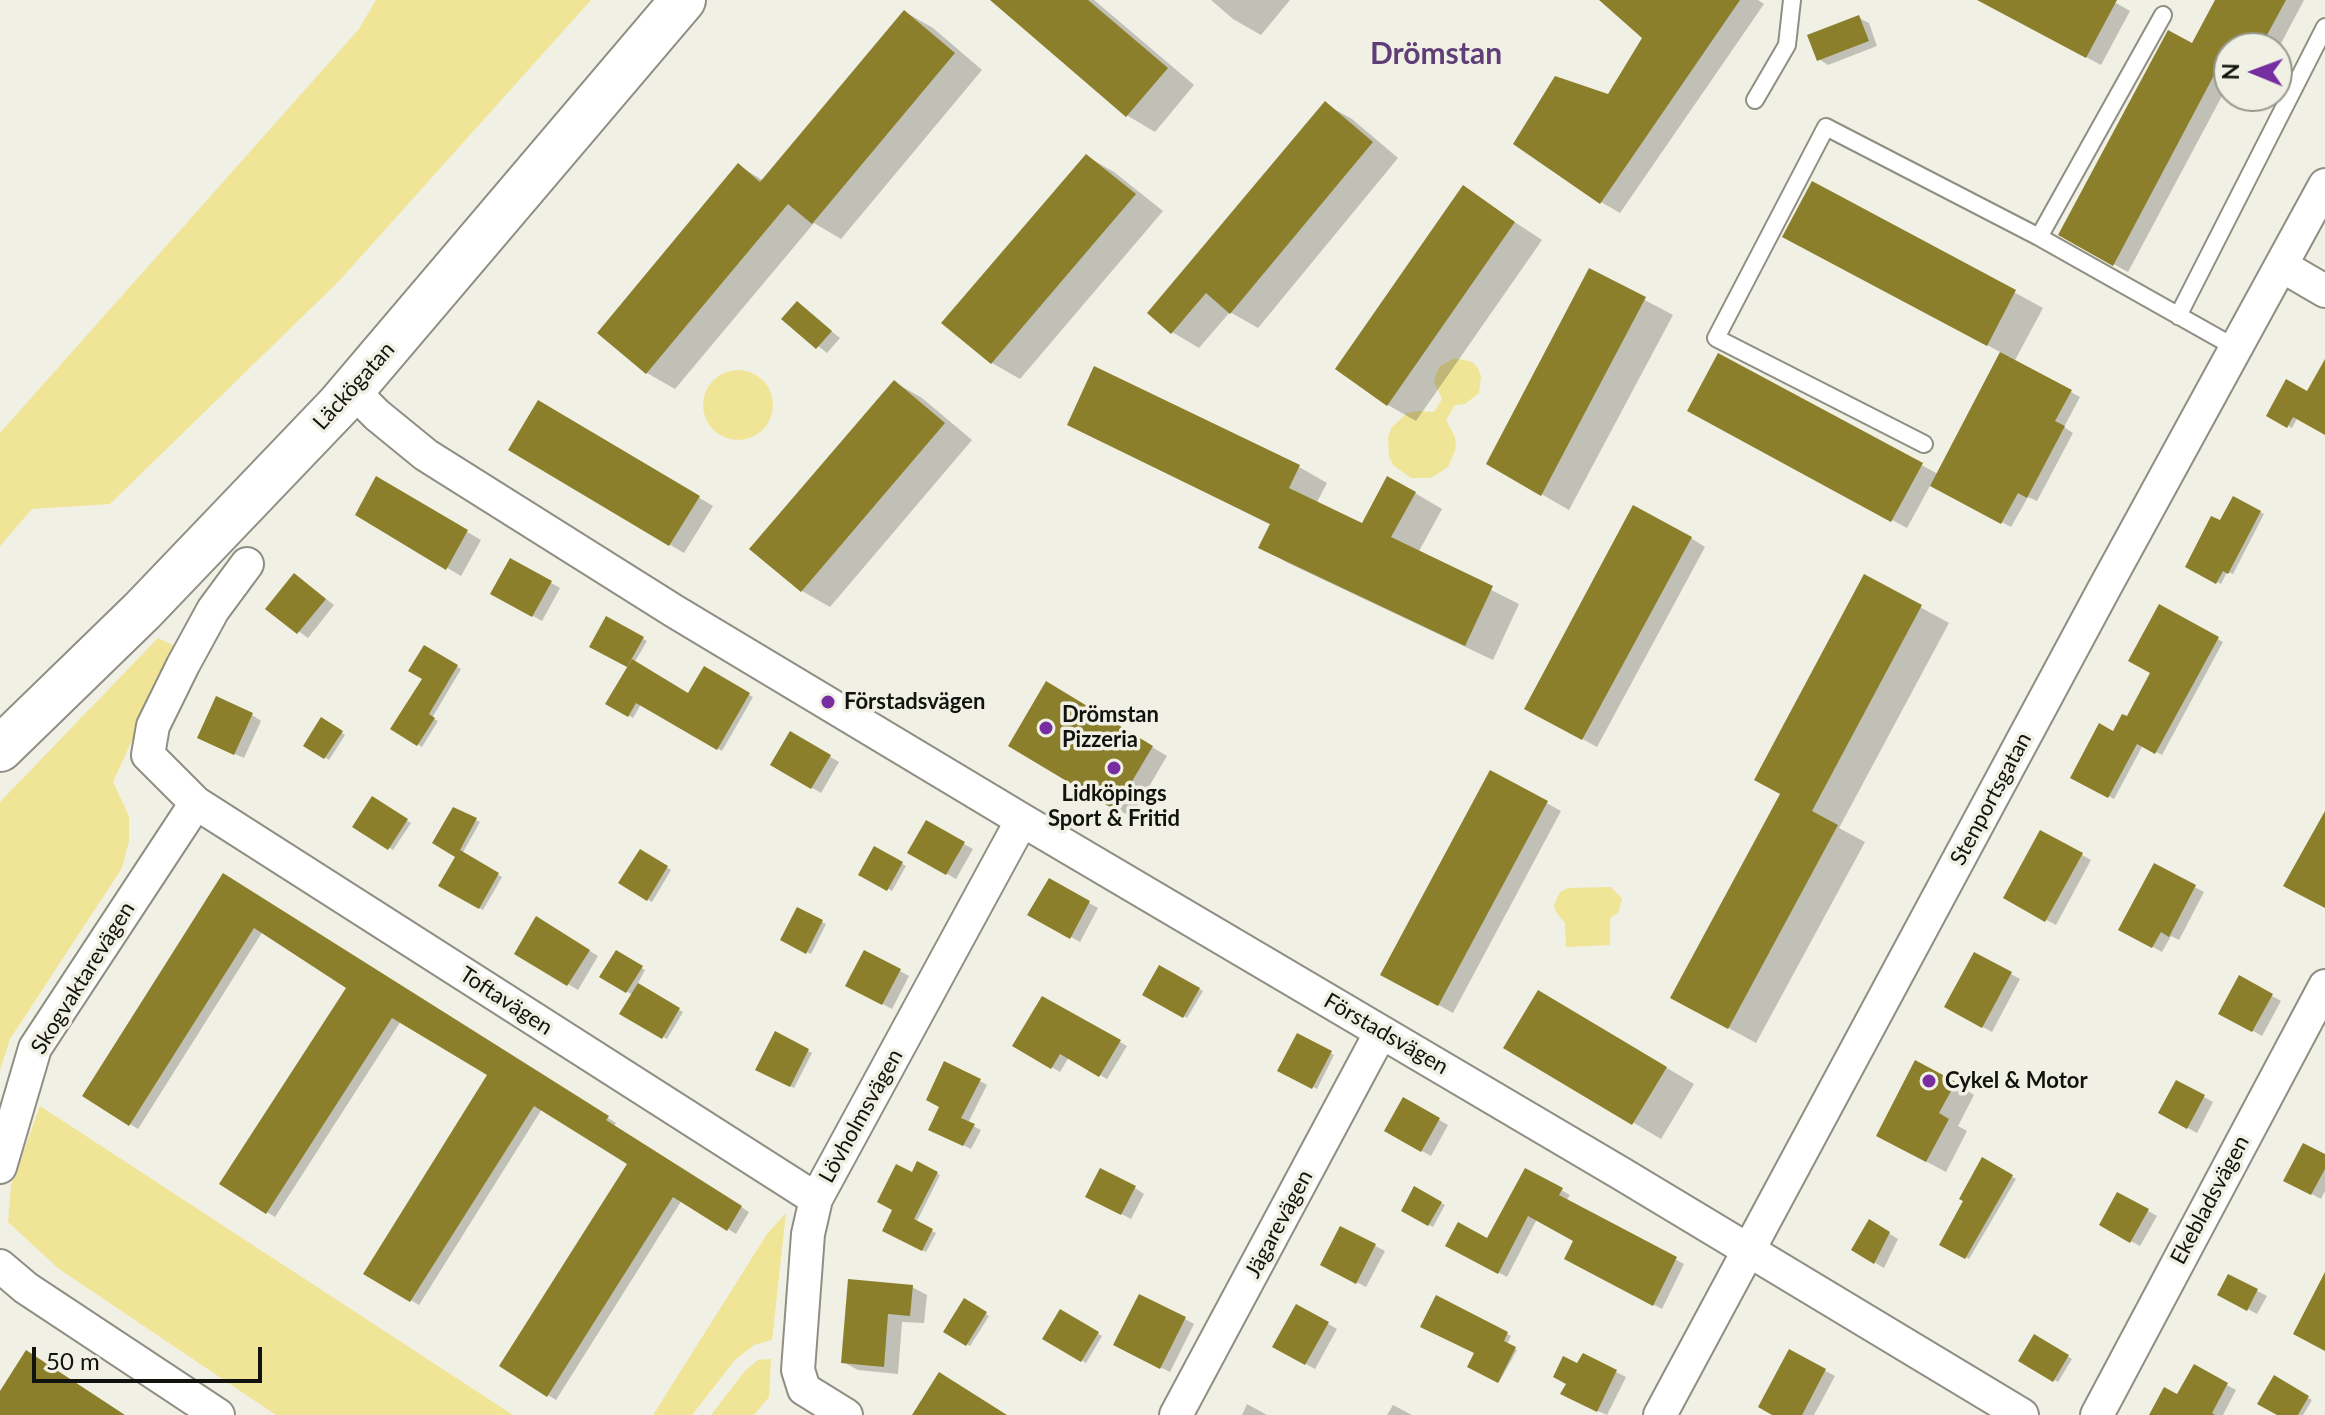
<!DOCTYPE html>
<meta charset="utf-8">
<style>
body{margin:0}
#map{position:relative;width:2325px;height:1415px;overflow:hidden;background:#f1f0e4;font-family:Lato,sans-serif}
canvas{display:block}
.north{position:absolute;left:2213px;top:32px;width:80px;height:80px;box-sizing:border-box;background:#f1f0e4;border:2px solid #98978e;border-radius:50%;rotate:271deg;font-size:22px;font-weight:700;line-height:32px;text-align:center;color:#12120e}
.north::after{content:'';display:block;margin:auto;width:28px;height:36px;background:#772ea1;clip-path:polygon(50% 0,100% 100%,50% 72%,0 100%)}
.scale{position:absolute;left:32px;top:1347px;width:230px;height:36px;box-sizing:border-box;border:4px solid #12120e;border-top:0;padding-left:10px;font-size:24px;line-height:28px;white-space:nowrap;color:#12120e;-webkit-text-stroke:6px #f1f0e4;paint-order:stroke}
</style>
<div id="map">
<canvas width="2325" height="1415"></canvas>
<div class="north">N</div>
<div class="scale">50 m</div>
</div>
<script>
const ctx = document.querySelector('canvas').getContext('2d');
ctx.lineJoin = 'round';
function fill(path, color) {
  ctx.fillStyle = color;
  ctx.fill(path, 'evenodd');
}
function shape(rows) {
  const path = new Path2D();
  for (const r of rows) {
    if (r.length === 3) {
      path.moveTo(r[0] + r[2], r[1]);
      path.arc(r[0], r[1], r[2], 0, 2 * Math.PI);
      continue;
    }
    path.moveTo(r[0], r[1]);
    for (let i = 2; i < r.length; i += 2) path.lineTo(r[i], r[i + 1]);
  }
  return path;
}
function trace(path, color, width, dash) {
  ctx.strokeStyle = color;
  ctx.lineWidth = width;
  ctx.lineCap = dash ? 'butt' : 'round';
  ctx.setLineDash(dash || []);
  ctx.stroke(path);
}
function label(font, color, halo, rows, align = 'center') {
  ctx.font = font + ' Lato,sans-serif';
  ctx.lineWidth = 7;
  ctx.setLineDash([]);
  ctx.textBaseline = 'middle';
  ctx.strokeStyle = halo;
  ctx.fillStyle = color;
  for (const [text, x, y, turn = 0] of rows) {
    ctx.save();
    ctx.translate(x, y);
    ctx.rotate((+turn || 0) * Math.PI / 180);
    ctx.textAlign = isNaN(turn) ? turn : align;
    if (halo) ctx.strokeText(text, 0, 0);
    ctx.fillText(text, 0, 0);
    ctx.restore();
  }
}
const green = shape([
 [376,0,591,0,339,281,110,504,32,509,0,546,0,433,359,29],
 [1455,358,1472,362,1478,368,1481,376,1479,393,1465,404,1455,405,1446,420,1455,437,1456,448,1448,467,1431,478,1411,478,1394,466,1389,457,1388,437,1392,427,1407,413,1417,411,1434,412,1442,399,1434,382,1436,374,1440,366],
 [738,405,35],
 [158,638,175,646,113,782,129,816,129,841,122,868,10,1039,0,1070,0,802],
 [1611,887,1622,899,1618,913,1610,918,1610,945,1566,947,1565,923,1556,912,1554,905,1560,892,1568,888],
 [40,1106,513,1415,276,1415,59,1269,8,1222,11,1185],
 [786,1213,772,1340,754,1345,735,1360,692,1415,653,1415,767,1234],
 [771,1359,769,1397,754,1415,711,1415,745,1371,758,1360]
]);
const shadow = shape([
 [993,0,1094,0,1194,85,1155,132,1128,116],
 [1211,0,1290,0,1261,35,1233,19],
 [1608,0,1758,0,1764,4,1620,213,1601,202,1609,97,1644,37],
 [1980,0,2111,0,2130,11,2101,65],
 [2217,0,2304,0,2277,51,2277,48,2229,48,2229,83,2128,272,2061,235,2193,46],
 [905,12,933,28,982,70,841,239,814,223,675,389,647,373,600,332,739,166,764,181],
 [1859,18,1869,23,1877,46,1828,65,1819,59],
 [1325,104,1352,119,1398,158,1258,328,1230,312,1199,348,1172,332],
 [1086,156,1114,172,1163,211,1020,379,992,363],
 [1813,183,2043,308,2014,362,2080,397,2064,427,2073,433,2037,501,2028,497,2011,527,1931,484,1907,528,1704,418,1719,355,1938,474,2002,353,1812,252],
 [1463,188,1542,240,1416,421,1388,405,1338,368],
 [1590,271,1673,315,1569,510,1489,464],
 [797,304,840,338,827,353,784,319],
 [2325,368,2325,433,2298,417,2292,428,2268,415,2308,394],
 [1095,369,1299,467,1327,483,1316,504,1363,526,1415,493,1442,509,1418,553,1519,604,1493,660,1288,563,1261,547,1271,525,1069,424],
 [894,382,922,398,972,440,830,607,802,591],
 [539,402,713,506,684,553,511,449],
 [377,479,481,540,461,576,357,514],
 [2234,499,2264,514,2233,574,2227,572,2221,584,2188,566,2221,523],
 [1691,538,1705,547,1597,747,1527,708],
 [511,560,560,588,542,621,492,593],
 [1865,577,1949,623,1839,828,1865,842,1756,1043,1701,1013],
 [303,581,334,605,308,638,268,609],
 [2159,607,2223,642,2162,755,2143,745,2114,799,2073,777,2128,719,2152,672],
 [607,619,647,641,634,663,689,696,704,669,753,697,722,751,641,704,633,718,608,703,630,667,592,646],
 [425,647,461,669,432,718,438,721,422,747,393,728,424,678],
 [1047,684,1167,756,1131,817,1011,746],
 [252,715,261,721,244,758,208,742],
 [322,719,345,735,329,760,306,745],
 [791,734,839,762,821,793,773,765],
 [1491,773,1561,811,1453,1013,1383,974],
 [373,799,411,823,393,850,355,826],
 [454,809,480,822,462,854,502,877,483,910,441,885,458,856],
 [926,823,973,849,956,879,910,853],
 [2041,832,2091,860,2056,925,2005,898],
 [875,848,906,866,892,891,861,874],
 [640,851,671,870,652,902,621,883],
 [2154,865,2204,892,2179,940,2171,936,2162,952,2120,929],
 [224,876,616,1123,613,1127,749,1212,736,1234,682,1200,556,1400,502,1366,629,1163,542,1109,419,1305,366,1273,490,1074,401,1021,275,1217,267,1212,349,987,263,931,138,1129,85,1096],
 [1049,881,1098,908,1080,942,1030,914],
 [798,910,826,924,811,954,783,940],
 [537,919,598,956,578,990,516,953],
 [865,952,909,976,892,1009,847,985],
 [616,953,645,970,637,985,683,1012,667,1039,622,1013,633,995,602,977],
 [1974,954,2020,979,1992,1032,1947,1007],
 [1160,967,1203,991,1187,1018,1145,994],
 [2240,978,2281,1001,2262,1036,2221,1013],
 [1538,992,1694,1084,1661,1139,1506,1047],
 [1043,998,1127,1046,1107,1079,1069,1057,1060,1072,1015,1046],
 [776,1034,812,1053,794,1088,758,1069],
 [1298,1036,1334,1055,1317,1089,1280,1070],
 [980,1081,987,1085,968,1123,981,1130,971,1149,938,1133],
 [2177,1082,2213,1102,2197,1133,2161,1113],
 [1955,1083,1974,1095,1958,1126,1967,1131,1946,1172,1897,1146],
 [1403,1099,1448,1125,1431,1156,1386,1131],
 [2325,1157,2325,1191,2321,1199,2286,1180],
 [1983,1160,2016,1179,1969,1259,1942,1244,1966,1201],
 [918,1164,940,1175,916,1223,936,1233,926,1252,884,1230],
 [1526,1170,1570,1195,1566,1201,1684,1264,1662,1309,1566,1259,1576,1241,1537,1219,1507,1277,1448,1245,1488,1240],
 [1135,1188,1144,1194,1131,1219,1097,1201],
 [1415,1189,1445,1205,1433,1227,1403,1210],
 [2118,1194,2157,1216,2140,1246,2101,1225],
 [1870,1222,1898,1239,1884,1268,1853,1250],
 [1341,1228,1385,1251,1366,1287,1322,1264],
 [2229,1276,2267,1296,2257,1314,2220,1294],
 [912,1287,927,1295,924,1323,902,1322,898,1374,858,1370,843,1362],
 [1436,1298,1511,1336,1507,1344,1517,1350,1499,1382,1469,1367,1476,1353],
 [965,1301,989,1316,970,1346,946,1331],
 [1297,1306,1337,1329,1315,1369,1274,1346],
 [1061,1312,1102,1336,1086,1363,1045,1338],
 [1185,1319,1194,1324,1170,1372,1125,1350],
 [2035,1337,2072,1359,2058,1382,2021,1360],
 [1790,1352,1835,1376,1814,1415,1776,1415],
 [1584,1356,1626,1377,1607,1415,1572,1399,1578,1366],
 [2194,1367,2236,1390,2223,1415,2151,1415,2178,1397],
 [2275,1378,2312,1400,2303,1415,2281,1415],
 [1247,1404,1267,1415,1242,1415],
 [1393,1405,1412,1415,1387,1415]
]);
const building = shape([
 [990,0,1088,0,1168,68,1126,117],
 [1599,0,1740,0,1600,204,1513,144,1555,76,1608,94,1642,38],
 [1977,0,2117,0,2086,58],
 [2215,0,2286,0,2260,48,2229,48,2229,66,2221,62,2113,266,2058,235,2168,30,2192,43],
 [904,10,955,53,812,224,788,204,646,374,597,333,738,163,760,182],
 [1859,15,1869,41,1817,61,1807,35],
 [1325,101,1373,142,1230,314,1206,293,1171,334,1147,313],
 [1086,154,1136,194,991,364,941,323],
 [1812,181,2016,290,1987,346,1782,237],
 [1463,185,1515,222,1387,406,1335,369],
 [1589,268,1646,297,1541,496,1486,464],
 [797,301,832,331,816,349,781,319],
 [2000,352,2072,390,2055,421,2065,426,2027,498,2018,493,2001,524,1930,486],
 [1718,353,1923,463,1891,522,1687,411],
 [2325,359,2325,435,2293,417,2287,428,2266,416,2286,379,2307,391],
 [1094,366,1300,465,1289,488,1362,523,1387,476,1416,492,1391,537,1493,586,1465,646,1258,548,1270,524,1067,425],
 [894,380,945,423,801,592,749,549],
 [538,400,700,496,669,546,508,450],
 [376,476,468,530,446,570,355,515],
 [2233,496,2261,511,2228,574,2223,571,2216,584,2185,567,2211,516,2220,520],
 [1633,505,1692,537,1582,740,1524,709],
 [510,558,552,581,532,617,490,594],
 [294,573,326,599,297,634,265,609],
 [1864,574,1922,605,1812,811,1838,825,1728,1029,1670,998,1780,794,1754,780],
 [2159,604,2219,637,2155,754,2137,744,2108,798,2070,778,2099,723,2113,731,2122,714,2127,716,2150,673,2128,661],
 [606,616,644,637,627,667,589,647],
 [424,645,458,665,429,714,435,718,417,746,390,729,422,679,408,671],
 [632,659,688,693,704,666,750,693,717,750,636,703,628,717,605,704],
 [1046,681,1153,746,1115,810,1008,746],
 [216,696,253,713,234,755,197,738],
 [321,717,343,731,324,759,303,746],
 [790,731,831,755,811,789,770,765],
 [1490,770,1548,801,1438,1006,1380,975],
 [372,796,408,819,388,850,352,827],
 [453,807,477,818,460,850,499,873,479,909,438,886,455,857,432,843],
 [2325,811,2325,908,2283,886],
 [926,820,965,842,946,875,907,853],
 [2040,830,2083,853,2045,922,2003,898],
 [874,846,903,862,887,891,858,875],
 [640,849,668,866,647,901,618,883],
 [2154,863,2196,885,2169,937,2161,932,2152,948,2118,930],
 [223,873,609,1116,606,1120,742,1206,727,1231,673,1197,547,1397,499,1366,627,1164,534,1106,410,1302,363,1274,487,1075,392,1018,266,1214,219,1184,346,988,254,928,129,1126,82,1096],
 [1049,878,1090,901,1070,939,1027,915],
 [797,907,823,920,806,954,780,940],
 [536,916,590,950,567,986,514,954],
 [616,950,643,966,626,993,599,977],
 [864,950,901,969,882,1005,845,986],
 [1974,952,2012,972,1982,1028,1944,1007],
 [1159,965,1200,988,1183,1018,1142,995],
 [2239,975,2273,994,2252,1032,2218,1014],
 [638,983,680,1008,662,1039,619,1014],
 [1538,990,1667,1067,1632,1125,1503,1048],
 [1042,996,1121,1040,1099,1077,1060,1054,1051,1069,1012,1046],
 [775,1031,809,1049,790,1087,755,1070],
 [1297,1033,1332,1051,1312,1089,1277,1071],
 [1915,1060,1956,1082,1939,1113,1949,1119,1926,1162,1876,1136],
 [944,1061,981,1079,961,1118,975,1124,963,1146,928,1130,939,1107,926,1100],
 [2176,1080,2205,1095,2187,1129,2158,1113],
 [1403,1097,1440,1118,1421,1152,1384,1131],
 [2303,1143,2325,1154,2325,1169,2311,1195,2283,1181],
 [1982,1157,2013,1175,1965,1259,1939,1245,1963,1201,1959,1199],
 [917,1161,938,1172,914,1219,933,1229,922,1251,882,1231,892,1210,877,1202,896,1164,912,1172],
 [1100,1168,1136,1186,1121,1215,1085,1197],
 [1525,1168,1563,1188,1559,1195,1677,1257,1653,1306,1564,1259,1573,1241,1528,1216,1498,1274,1445,1246,1458,1222,1487,1238],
 [1414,1186,1442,1202,1428,1226,1401,1211],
 [2117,1192,2149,1209,2130,1243,2099,1225],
 [1869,1219,1890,1232,1874,1264,1851,1250],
 [1340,1226,1376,1244,1356,1284,1320,1265],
 [2325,1272,2325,1351,2293,1334],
 [2228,1274,2258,1289,2247,1311,2217,1295],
 [848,1279,913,1285,910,1316,888,1314,884,1367,841,1363],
 [1139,1294,1186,1317,1160,1369,1113,1345],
 [1436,1295,1508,1332,1504,1341,1516,1347,1498,1383,1467,1367,1474,1353,1420,1327],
 [964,1298,987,1312,966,1346,943,1332],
 [1296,1304,1329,1322,1305,1365,1272,1347],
 [1060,1309,1099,1332,1081,1362,1042,1339],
 [2034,1334,2069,1355,2053,1382,2018,1361],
 [1789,1349,1826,1369,1802,1415,1772,1415,1758,1407],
 [26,1350,125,1415,0,1415,0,1391],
 [1583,1353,1617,1370,1597,1412,1560,1394,1566,1384,1553,1377,1563,1356,1577,1363],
 [2194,1364,2228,1383,2212,1413,2215,1415,2149,1415,2164,1387,2177,1394],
 [939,1372,1007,1415,912,1415],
 [2274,1375,2309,1396,2298,1415,2277,1415,2257,1404]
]);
const lane = shape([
 [1755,100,1787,45,1792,0],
 [2039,237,2163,15],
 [2178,316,2325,27],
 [1924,444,1716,338,1826,127,2039,237,2236,348]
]);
const street = shape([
 [2282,266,2325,291],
 [351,389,377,415,426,455,674,611,1022,820,1622,1174,2022,1415],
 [247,564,213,610,183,665,153,726,148,755,196,803,816,1199],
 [0,1167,35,1048,196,803],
 [0,1266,26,1288,218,1415],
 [846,1415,804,1389,798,1370,808,1234,816,1199,1022,820],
 [1176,1415,1381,1032],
 [1660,1415,2104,589,2325,185],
 [2097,1415,2325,986]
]);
const secondary = shape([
 [0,749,142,611,339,405,683,0]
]);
const markers = [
 [828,702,8,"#772ea1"],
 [1046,728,8,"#772ea1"],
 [1114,768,8,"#772ea1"],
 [1929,1081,8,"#772ea1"]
];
const streetNames = [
 ["Läckögatan",354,386,-48],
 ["Stenportsgatan",1991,799,-62],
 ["Skogvaktarevägen",83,978,-58],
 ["Toftavägen",506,1001,33],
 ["Förstadsvägen",1386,1034,30],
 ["Lövholmsvägen",861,1116,-61],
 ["Ekebladsvägen",2210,1200,-62],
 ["Jägarevägen",1279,1224,-62]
];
const poiNames = [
 ["Förstadsvägen",844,702],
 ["Drömstan",1062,715],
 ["Pizzeria",1062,740],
 ["Lidköpings",1114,794,"center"],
 ["Sport & Fritid",1114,819,"center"],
 ["Cykel & Motor",1945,1081]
];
const districtNames = [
 ["Drömstan",1436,54]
];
fill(green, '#f0e497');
fill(shadow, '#0003');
fill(building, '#8c7f2c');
trace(lane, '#8f8e83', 20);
trace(street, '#8f8e83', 36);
trace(secondary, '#8f8e83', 48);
trace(lane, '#fff', 16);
trace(street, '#fff', 32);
trace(secondary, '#fff', 44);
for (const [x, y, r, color] of markers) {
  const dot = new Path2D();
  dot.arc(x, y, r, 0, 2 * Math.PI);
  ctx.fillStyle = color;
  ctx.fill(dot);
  trace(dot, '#f1f0e4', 3);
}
label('22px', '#12120e', '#f1f0e4', streetNames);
label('bold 22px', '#12120e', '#f1f0e4', poiNames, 'left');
label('bold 30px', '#5f3d77', '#f1f0e4', districtNames);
</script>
